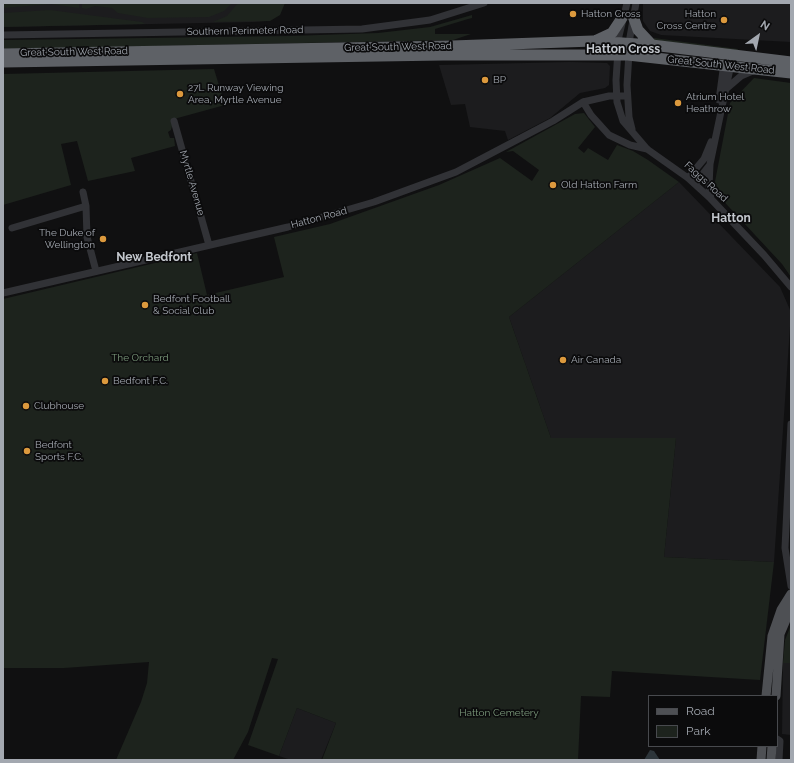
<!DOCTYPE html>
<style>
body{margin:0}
#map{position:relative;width:794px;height:763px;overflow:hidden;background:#101011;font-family:Raleway,sans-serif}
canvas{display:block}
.frame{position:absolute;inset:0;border:4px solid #a3a8b0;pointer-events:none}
.legend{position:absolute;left:648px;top:695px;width:130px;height:52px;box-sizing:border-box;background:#0b0b0c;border:1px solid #484a4e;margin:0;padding:5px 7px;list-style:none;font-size:12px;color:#a3a8b0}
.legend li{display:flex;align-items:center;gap:8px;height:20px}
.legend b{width:20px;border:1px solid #484a4e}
.north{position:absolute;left:738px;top:16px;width:40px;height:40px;-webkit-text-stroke:3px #0b0b0c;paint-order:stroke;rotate:33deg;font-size:11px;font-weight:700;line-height:16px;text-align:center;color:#a3a8b0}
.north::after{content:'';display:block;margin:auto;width:14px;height:18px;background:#a3a8b0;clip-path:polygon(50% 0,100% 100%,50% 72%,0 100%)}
</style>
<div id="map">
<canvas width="794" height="763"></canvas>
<div class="frame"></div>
<ul class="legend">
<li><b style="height:5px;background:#4e5054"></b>Road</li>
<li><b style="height:11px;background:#1d231d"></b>Park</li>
</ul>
<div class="north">N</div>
</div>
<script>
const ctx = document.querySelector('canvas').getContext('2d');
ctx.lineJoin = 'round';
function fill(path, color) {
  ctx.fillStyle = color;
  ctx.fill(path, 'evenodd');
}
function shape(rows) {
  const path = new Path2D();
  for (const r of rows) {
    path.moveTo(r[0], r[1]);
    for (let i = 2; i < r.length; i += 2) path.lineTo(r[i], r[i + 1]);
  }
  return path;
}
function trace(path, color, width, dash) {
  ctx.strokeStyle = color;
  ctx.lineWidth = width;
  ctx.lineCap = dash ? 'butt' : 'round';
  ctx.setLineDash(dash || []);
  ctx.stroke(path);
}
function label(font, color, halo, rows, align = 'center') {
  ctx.font = font + ' Raleway,sans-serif';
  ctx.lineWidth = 3.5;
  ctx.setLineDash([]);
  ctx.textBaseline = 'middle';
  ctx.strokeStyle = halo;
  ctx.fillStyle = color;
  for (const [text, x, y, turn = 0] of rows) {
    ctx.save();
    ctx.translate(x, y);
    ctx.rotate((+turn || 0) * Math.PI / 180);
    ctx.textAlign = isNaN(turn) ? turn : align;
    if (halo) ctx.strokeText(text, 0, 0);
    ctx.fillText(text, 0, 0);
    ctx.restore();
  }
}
const built = shape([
 [3,3,269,3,267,21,253,22,3,27],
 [643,3,791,3,791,42,661,35,650,31,643,21],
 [570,62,607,63,610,66,609,85,605,88,580,93,550,118,508,140,505,131,470,127,465,104,451,105,439,65],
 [679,182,780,287,791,312,774,562,664,557,676,438,551,438,509,317],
 [783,663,791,663,791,735,782,734],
 [297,708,336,723,321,760,291,760,279,756]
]);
const green = shape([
 [3,3,79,3,79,8,51,4,3,8],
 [82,3,232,3,224,11,209,17,148,18,118,13,112,8,95,6,86,9,82,8],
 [238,3,285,3,280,15,270,21,213,22,227,16],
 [50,10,142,22,145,24,3,27,3,13],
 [472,15,472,18,468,19,435,29,435,34,471,34,453,40,3,49,3,40,290,36,378,33,430,27],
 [654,38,738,49,737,51,654,40],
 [214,69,225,105,174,119,171,130,168,132,170,138,174,138,175,146,131,158,135,171,88,181,77,141,61,144,71,185,3,205,3,74],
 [754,78,791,83,791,277,782,264,716,193,714,187,730,103],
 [584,113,595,127,578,148,584,153,588,148,608,160,617,145,633,151,648,160,679,182,509,317,551,438,676,438,664,557,774,562,760,680,612,671,610,697,581,696,578,760,322,760,336,723,297,708,279,756,248,745,278,659,272,658,248,732,233,760,116,760,141,702,147,683,149,662,64,668,3,668,3,299,197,253,207,295,284,277,274,237,330,224,439,185,500,158,532,181,539,170,513,151,506,152,575,114],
 [791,625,791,663,783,663,785,640]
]);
const water = shape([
 [650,750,654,751,660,760,644,760]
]);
const minor = shape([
 [627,3,619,36,616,80,617,102,623,121,647,149,688,178,711,199,764,255,791,287],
 [3,35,362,29,430,20,484,3],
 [727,88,741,76,755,70],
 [719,100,724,63],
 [583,102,591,115,609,135,630,145,647,149],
 [174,121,209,245],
 [632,129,629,117,627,85,630,37,636,3],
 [688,178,704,159,711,142],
 [695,184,709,166],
 [83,192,86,206,87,237,96,271],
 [711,199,709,187,710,164,731,64],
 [12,228,86,206],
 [3,293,288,227,374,202,456,172,553,121,583,102,609,96,627,96],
 [791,424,785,548,791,586],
 [777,739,780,741,779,760]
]);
const major = shape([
 [766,696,772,636,781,610,791,594],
 [776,696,780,634,791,608],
 [761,760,762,746],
 [771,760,772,746]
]);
const highway = shape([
 [633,16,638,30,652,45],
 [597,40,612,33,622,18],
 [3,54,452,46,593,41,652,45,791,62],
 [3,62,443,55,628,55,791,73]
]);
const markers = [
 [573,14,4,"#dc993d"],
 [724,20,4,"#dc993d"],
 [485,80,4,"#dc993d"],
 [180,94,4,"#dc993d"],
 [678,103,4,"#dc993d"],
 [553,185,4,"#dc993d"],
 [103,239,4,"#dc993d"],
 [145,305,4,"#dc993d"],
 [563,360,4,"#dc993d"],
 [105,381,4,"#dc993d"],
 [26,406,4,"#dc993d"],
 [27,451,4,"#dc993d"]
];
const poiNames = [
 ["Hatton Cross",581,14],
 ["Hatton",716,14,"right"],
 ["Cross Centre",716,26,"right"],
 ["BP",493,80],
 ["27L Runway Viewing",188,88],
 ["Area, Myrtle Avenue",188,100],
 ["Atrium Hotel",686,97],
 ["Heathrow",686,109],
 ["Old Hatton Farm",561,185],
 ["The Duke of",95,233,"right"],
 ["Wellington",95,245,"right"],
 ["Bedfont Football",153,299],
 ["& Social Club",153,311],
 ["Air Canada",571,360],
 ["Bedfont F.C.",113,381],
 ["Clubhouse",34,406],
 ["Bedfont",35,445],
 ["Sports F.C.",35,457]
];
const streetNames = [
 ["Southern Perimeter Road",245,31,-1],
 ["Great South West Road",398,47,-1],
 ["Great South West Road",74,52,-1],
 ["Great South West Road",721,65,6],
 ["Faggs Road",706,182,42],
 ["Myrtle Avenue",192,183,74],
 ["Hatton Road",319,218,-15]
];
const parkNames = [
 ["The Orchard",140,358],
 ["Hatton Cemetery",499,713]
];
const quarterNames = [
 ["Hatton Cross",623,49],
 ["Hatton",731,218],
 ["New Bedfont",154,257]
];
fill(built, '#1c1c1e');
fill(green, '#1d231d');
fill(water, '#2d353a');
trace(minor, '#313236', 7);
trace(major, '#4e5054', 9);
trace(highway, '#5e6166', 11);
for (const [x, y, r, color] of markers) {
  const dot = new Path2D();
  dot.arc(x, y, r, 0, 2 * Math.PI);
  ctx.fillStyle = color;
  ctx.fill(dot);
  trace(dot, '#0b0b0c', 1.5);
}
label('10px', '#a3a8b0', '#0b0b0c', poiNames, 'left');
label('10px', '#a3a8b0', '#0b0b0c', streetNames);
label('10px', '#7c9a7c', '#0b0b0c', parkNames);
label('bold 12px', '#c3c7cd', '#0b0b0c', quarterNames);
</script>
